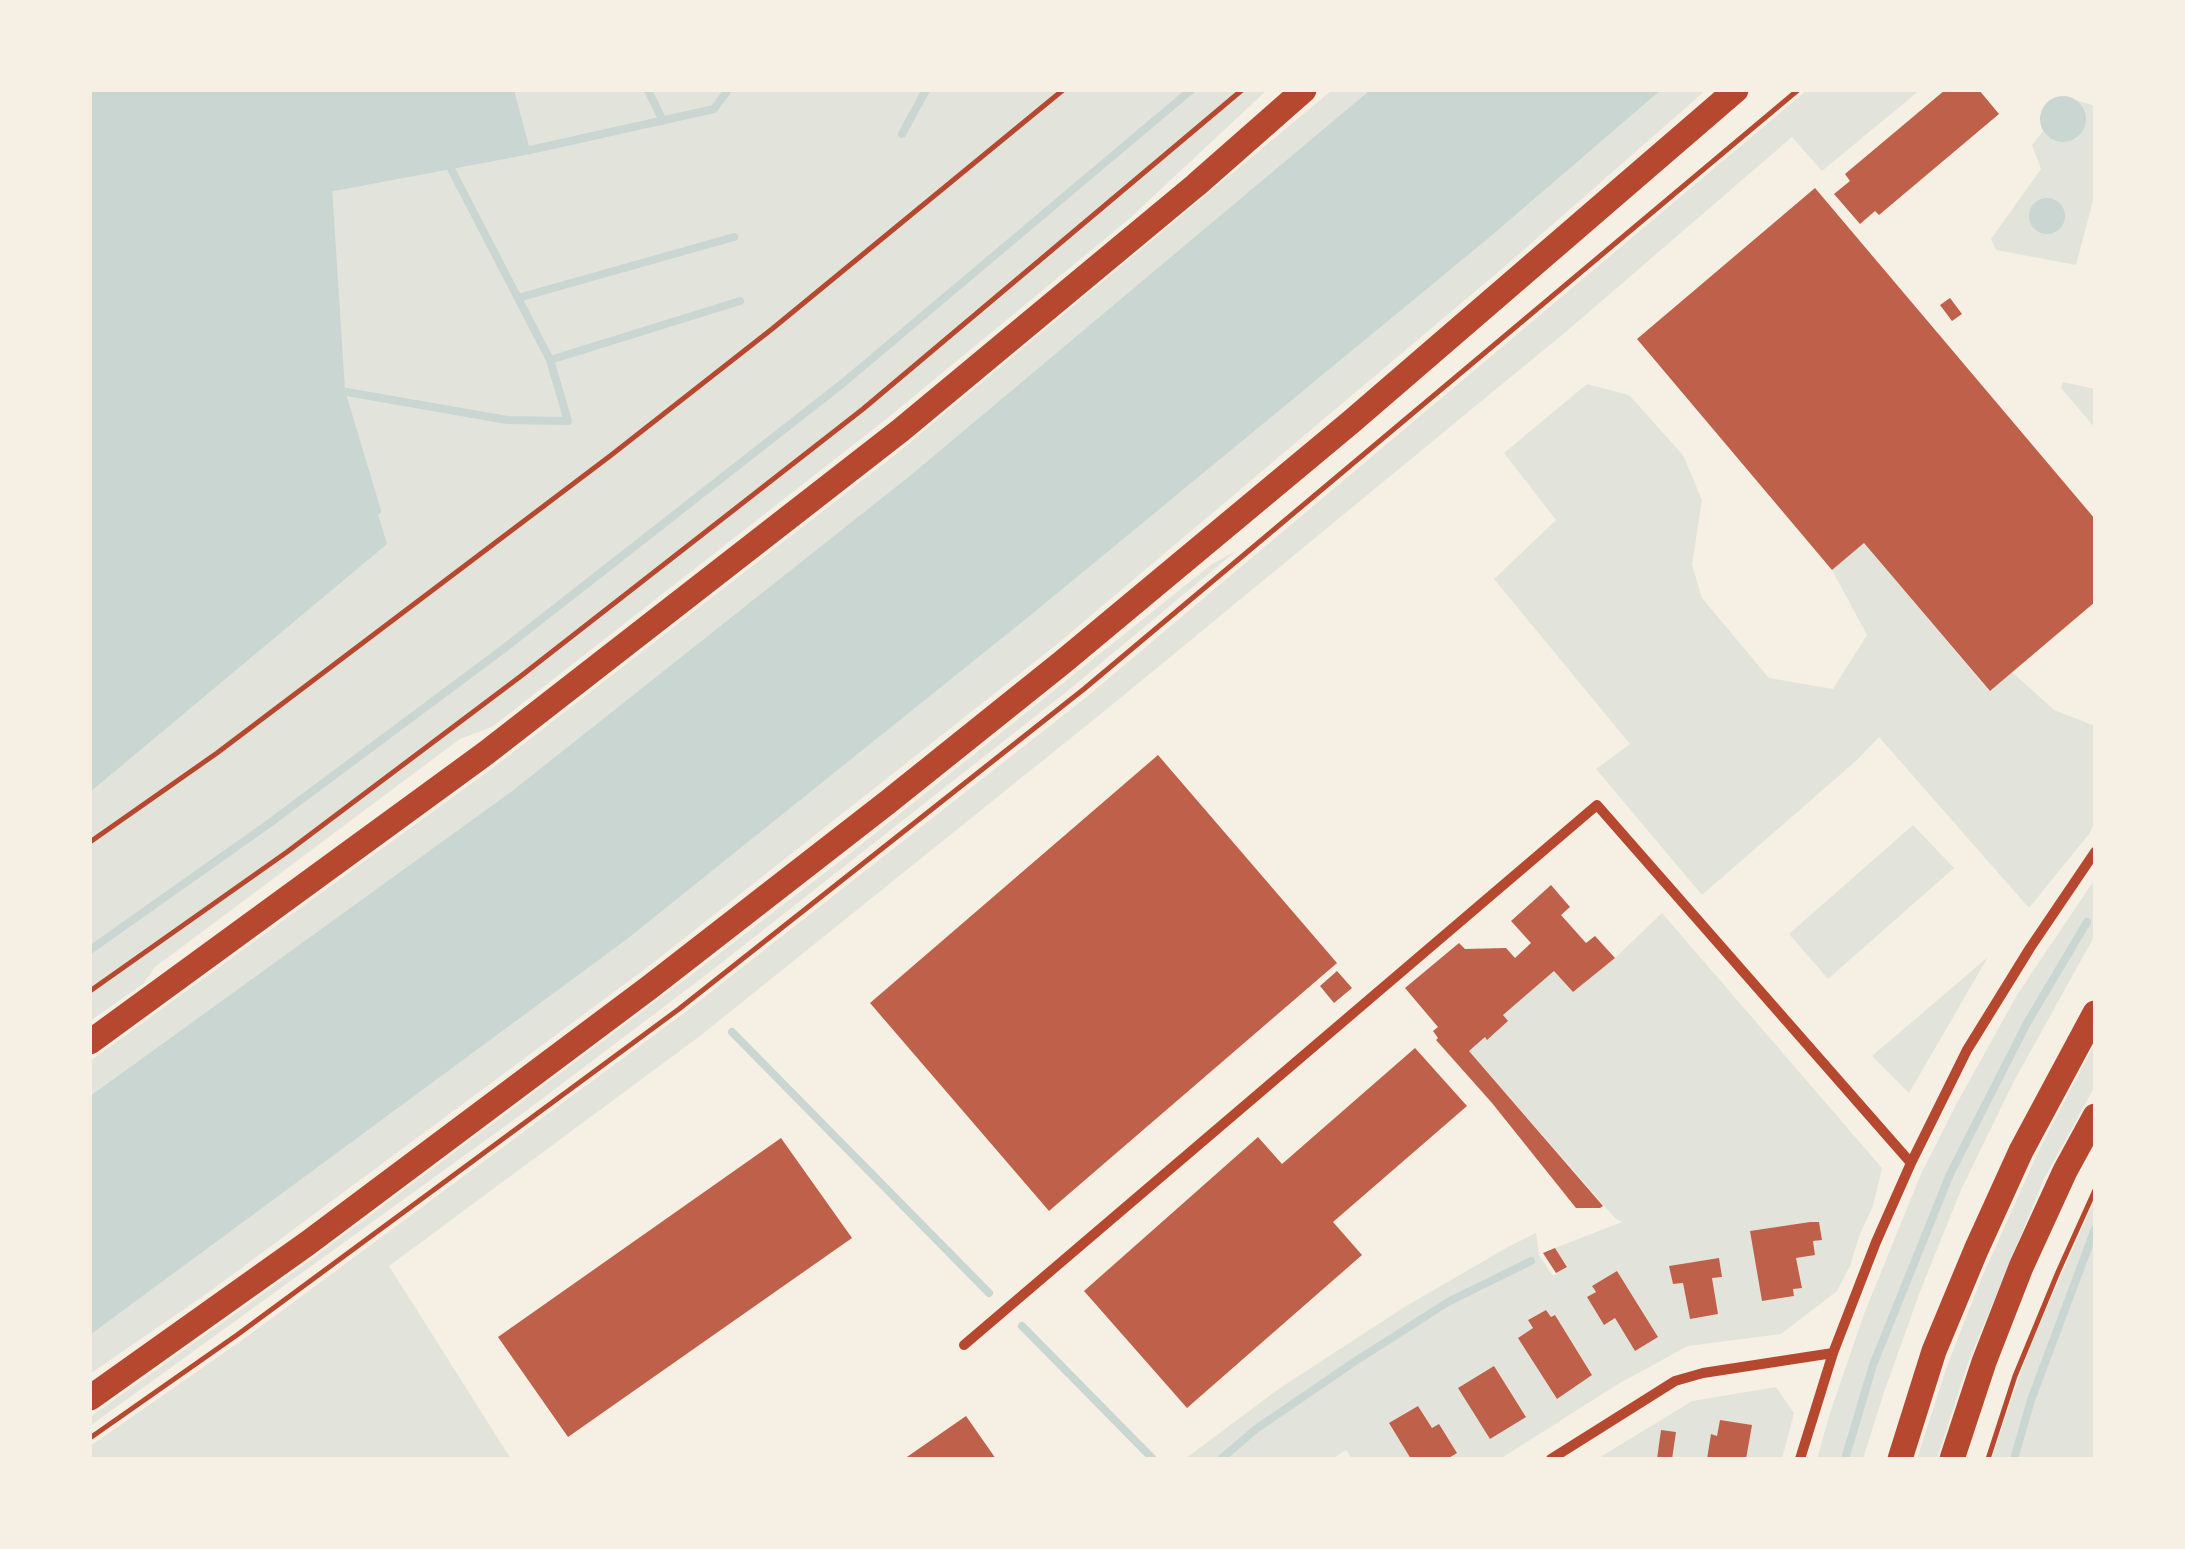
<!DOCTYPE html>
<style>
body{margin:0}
#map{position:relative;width:2185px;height:1549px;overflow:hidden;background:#f6efe4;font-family:Raleway,sans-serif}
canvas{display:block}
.frame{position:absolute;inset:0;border:92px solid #f6efe4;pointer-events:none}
</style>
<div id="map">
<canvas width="2185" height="1549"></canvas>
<div class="frame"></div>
</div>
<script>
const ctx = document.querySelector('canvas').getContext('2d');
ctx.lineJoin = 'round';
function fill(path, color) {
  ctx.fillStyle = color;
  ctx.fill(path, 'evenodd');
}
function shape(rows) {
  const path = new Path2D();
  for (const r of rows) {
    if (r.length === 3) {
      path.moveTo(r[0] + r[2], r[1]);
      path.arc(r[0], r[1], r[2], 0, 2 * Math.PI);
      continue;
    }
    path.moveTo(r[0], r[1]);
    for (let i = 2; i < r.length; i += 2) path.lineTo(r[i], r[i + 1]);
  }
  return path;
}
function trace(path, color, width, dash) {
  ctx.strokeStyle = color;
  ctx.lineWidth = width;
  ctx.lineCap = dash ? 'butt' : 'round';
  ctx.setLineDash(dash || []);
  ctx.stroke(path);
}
const green = shape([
 [90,90,1267,90,1129,219,885,420,492,727,460,739,155,967,143,984,90,1021],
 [1332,90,1370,90,912,474,512,791,90,1096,90,1061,494,767,896,454],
 [1661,90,1706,90,1504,267,1056,645,649,966,209,1292,90,1374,90,1335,626,940,1031,615,1490,237],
 [1807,90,1920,90,1822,171,1792,137,1568,330,1107,709,700,1036,389,1266,511,1459,90,1459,90,1446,245,1338,684,1013,1084,699],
 [2076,100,2095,106,2095,193,2076,265,1996,250,1991,239,2041,169,2032,145,2043,131,2048,137,2076,139,2081,133,2084,127,2081,105],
 [2063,382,2095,389,2095,428,2061,388],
 [1587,384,1629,395,1683,455,1702,500,1692,565,1702,598,1769,678,1833,689,1867,635,1832,570,1864,543,1989,691,2012,672,2054,710,2095,726,2095,822,2089,834,2029,908,1879,737,1857,760,1702,895,1596,769,1630,744,1494,579,1556,520,1504,453],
 [1236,551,1065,693,706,975,526,1111,90,1426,90,1417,313,1258,699,969,848,855,1212,564],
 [1913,825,1954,868,1828,979,1789,934],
 [2095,879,2095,935,2013,1083,1961,1190,1921,1289,1884,1392,1863,1459,1817,1459,1830,1413,1864,1314,1921,1174,1957,1103,2017,995],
 [1662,913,1882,1168,1873,1206,1860,1234,1850,1266,1837,1291,1781,1334,1688,1346,1618,1384,1500,1459,1447,1459,1457,1452,1439,1425,1432,1428,1418,1406,1390,1423,1411,1459,1352,1459,1346,1450,1332,1459,1185,1459,1280,1388,1403,1308,1506,1248,1536,1233,1539,1255,1553,1276,1567,1266,1555,1248,1622,1222,1615,1218,1469,1051,1485,1037,1488,1039,1507,1022,1503,1015,1554,971,1573,992,1615,958],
 [1809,1222,1819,1222,1822,1239,1813,1241,1815,1255,1796,1258,1802,1287,1793,1289,1794,1296,1763,1301,1751,1232],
 [1670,1266,1721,1276,1712,1278,1718,1314,1690,1318,1683,1283,1673,1284],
 [1624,1282,1658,1337,1635,1351,1615,1318,1605,1324,1593,1287],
 [1546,1310,1551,1317,1555,1315,1592,1374,1557,1399,1519,1338,1533,1328,1528,1319],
 [1494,1366,1526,1416,1490,1439,1459,1389],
 [1988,957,1909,1093,1872,1056],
 [2095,1043,2095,1086,2044,1179,1968,1363,1937,1459,1917,1459,1946,1369,1981,1279,2039,1150],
 [2095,1199,2095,1459,1991,1459,2031,1343],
 [1776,1387,1794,1413,1782,1459,1597,1459,1692,1401]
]);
const water = shape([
 [90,90,514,90,530,150,328,188,341,391,387,544,90,792],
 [1370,90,1661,90,1490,237,1031,615,626,940,90,1335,90,1096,512,791,912,474],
 [2063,119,23],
 [2047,216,18]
]);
const stream = shape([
 [648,90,663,121],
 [902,134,926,90],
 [328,186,341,391,377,511],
 [328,188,530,150,714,109,728,90],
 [518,298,734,237],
 [550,360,740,301],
 [341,391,507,420,568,421,550,360,449,165],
 [90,950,267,825,502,650,843,383,1191,90],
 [732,1032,989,1293],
 [1022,1326,1153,1459],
 [1221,1459,1256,1429,1354,1362,1448,1302,1531,1261],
 [1845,1459,1873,1365,1950,1174,2027,1023,2087,922],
 [2014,1459,2031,1400,2095,1229]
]);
const building = shape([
 [1945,90,1979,90,1999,114,1879,215,1875,211,1860,224,1834,194,1850,181,1845,174],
 [1815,188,2095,519,2095,602,1990,691,1864,543,1832,570,1637,339],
 [1950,298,1962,314,1952,321,1940,305],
 [1158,755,1337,963,1049,1211,870,1003],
 [1551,885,1570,907,1561,915,1586,943,1595,936,1615,958,1573,992,1554,971,1503,1015,1508,1021,1487,1040,1485,1037,1469,1051,1603,1206,1600,1208,1576,1208,1492,1103,1436,1040,1438,1038,1433,1031,1438,1027,1405,988,1459,943,1465,949,1506,948,1515,958,1531,943,1511,921],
 [1337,971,1352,988,1334,1003,1320,986],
 [1415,1048,1467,1106,1333,1222,1362,1255,1187,1408,1084,1291,1258,1137,1282,1164],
 [781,1138,852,1238,568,1437,498,1337],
 [1810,1222,1819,1222,1822,1240,1813,1241,1815,1255,1796,1258,1802,1288,1793,1289,1794,1296,1762,1301,1750,1231],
 [1555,1248,1567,1267,1556,1273,1543,1253],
 [1719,1258,1722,1277,1712,1278,1718,1314,1690,1319,1683,1283,1673,1284,1669,1266],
 [1617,1271,1658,1337,1635,1351,1615,1318,1604,1325,1587,1297,1596,1292,1592,1286],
 [1546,1310,1551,1317,1555,1315,1592,1375,1557,1399,1518,1338,1533,1328,1528,1320],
 [1494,1366,1526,1417,1490,1439,1458,1388],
 [1418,1406,1432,1428,1439,1424,1457,1453,1447,1459,1411,1459,1389,1423],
 [966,1416,996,1459,904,1459],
 [1720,1420,1752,1425,1746,1459,1707,1459,1711,1434,1717,1436],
 [1661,1430,1676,1432,1672,1459,1657,1459]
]);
const path = shape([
 [90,842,217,753,610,456,772,329,1063,90],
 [90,991,287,852,521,676,863,409,1242,90],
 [90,1438,237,1335,679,1009,1084,689,1798,90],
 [1988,1459,2015,1376,2058,1272,2095,1190]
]);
const minor = shape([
 [964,1345,1597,805,1911,1163],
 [1551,1459,1675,1381,1703,1373,1833,1353],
 [1800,1459,1833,1353,1876,1242,1911,1163,1967,1050,2030,948,2095,852]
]);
const trunk = shape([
 [90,1042,486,753,901,430,1196,185,1304,90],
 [90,1398,308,1243,650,987,888,802,1064,661,1351,422,1736,90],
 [1900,1459,1934,1351,1976,1250,2021,1151,2095,1013],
 [1952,1459,1984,1362,2021,1267,2065,1171,2095,1116]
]);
fill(green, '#e2e4dc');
fill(water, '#c9d6d2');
trace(stream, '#c9d6d2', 8);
fill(building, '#bf614a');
trace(path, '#b5482f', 5);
trace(minor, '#b5482f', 10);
trace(trunk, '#b5482f', 25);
</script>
